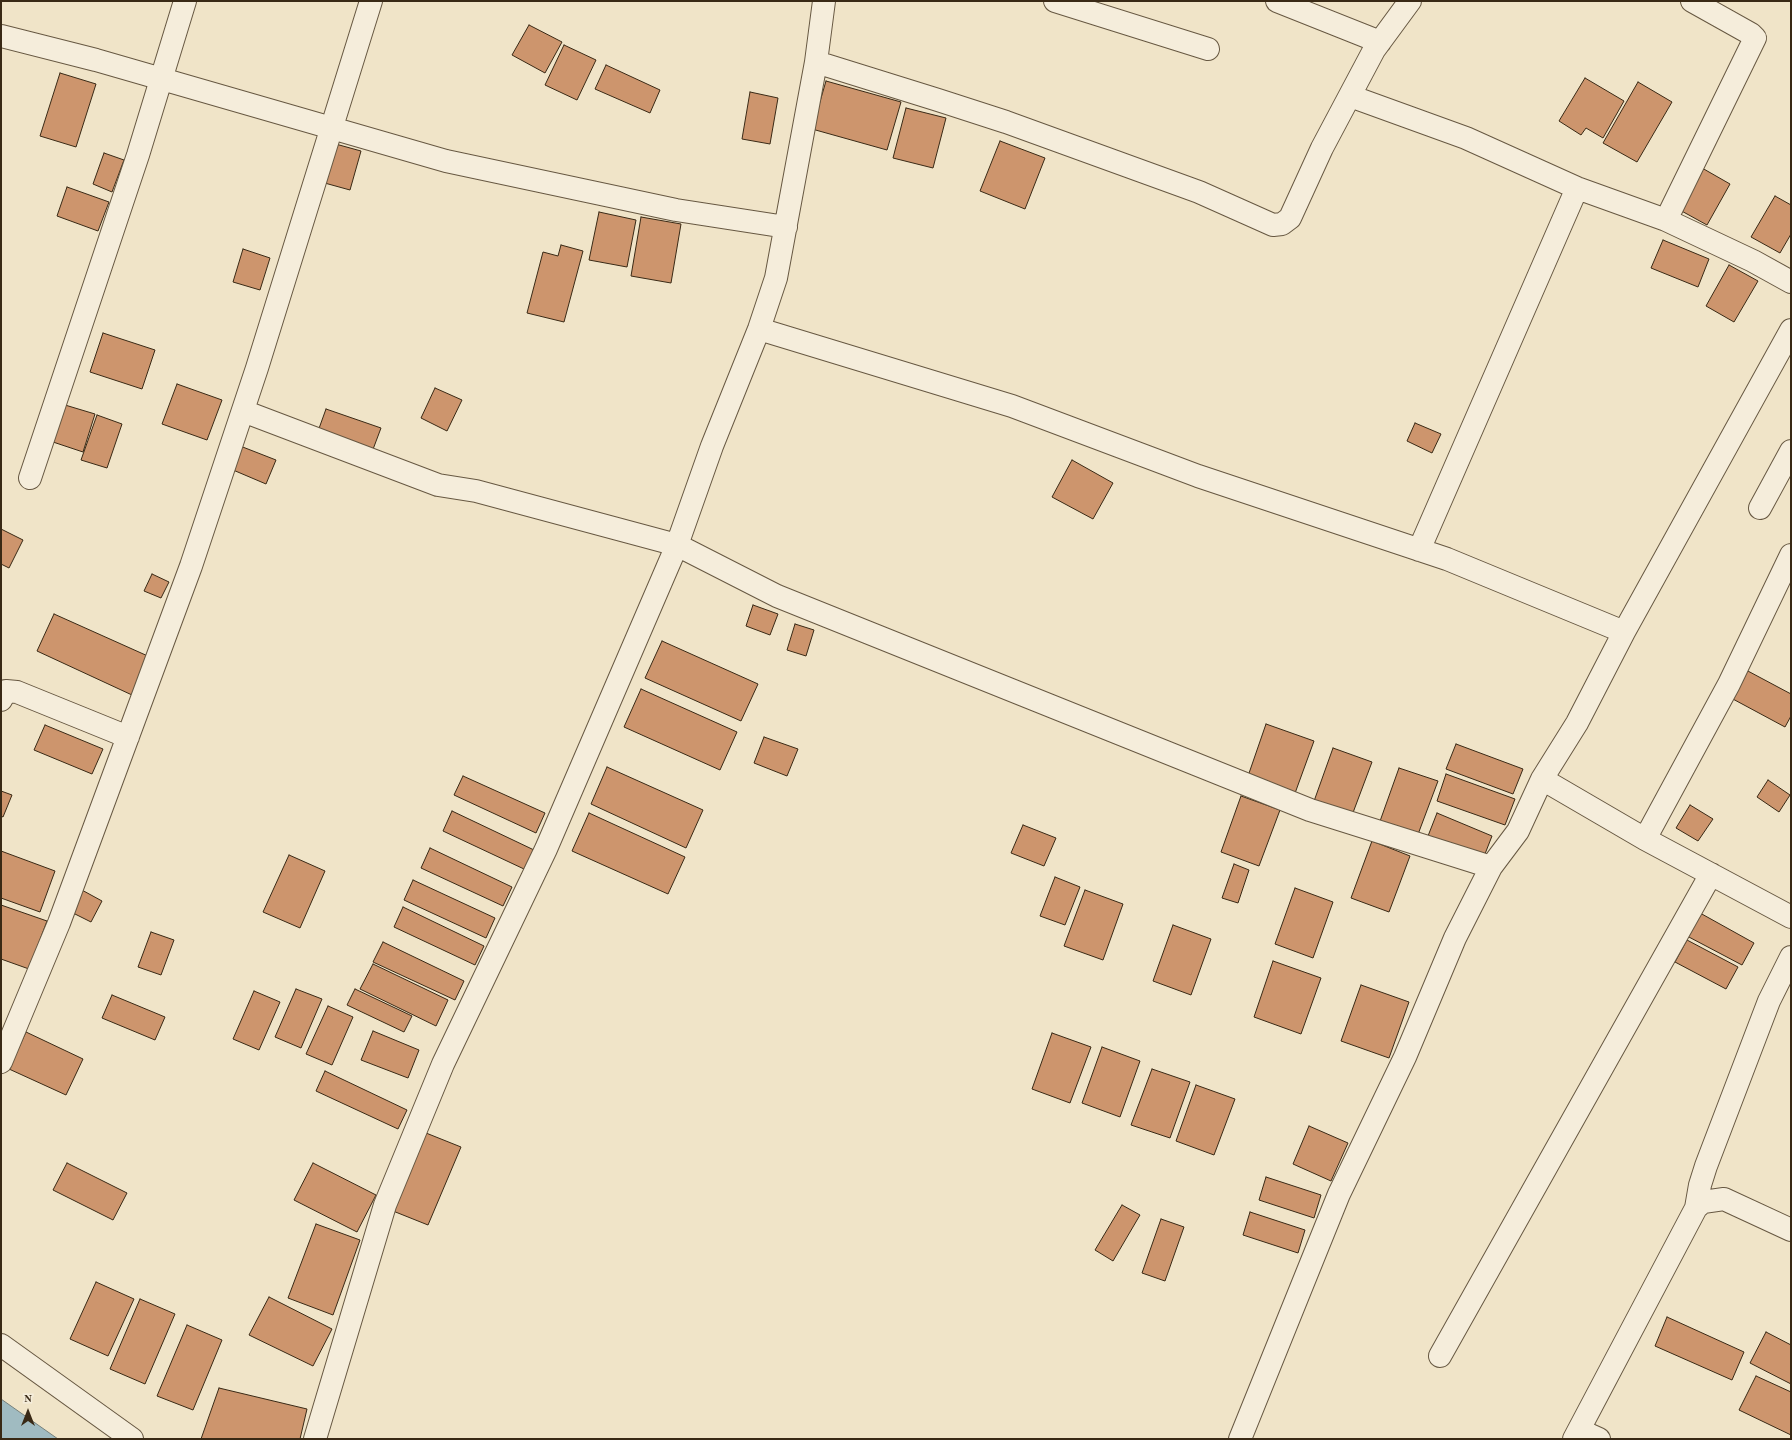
<!DOCTYPE html>
<style>
body{margin:0}
#map{position:relative;width:1792px;height:1440px;overflow:hidden;background:#f0e4c8;font-family:"Old Standard TT",serif}
canvas{display:block}
.frame{position:absolute;inset:0;border:2px solid #392915;pointer-events:none}
.north{position:absolute;left:8px;top:1392px;width:40px;height:40px;-webkit-text-stroke:3px #f5eddb;paint-order:stroke;rotate:0deg;font-size:11px;font-weight:700;line-height:16px;text-align:center;color:#392915}
.north::after{content:'';display:block;margin:auto;width:14px;height:18px;background:#392915;clip-path:polygon(50% 0,100% 100%,50% 72%,0 100%)}
</style>
<div id="map">
<canvas width="1792" height="1440"></canvas>
<div class="frame"></div>
<div class="north">N</div>
</div>
<script>
const ctx = document.querySelector('canvas').getContext('2d');
ctx.lineJoin = 'round';
function fill(path, color) {
  ctx.fillStyle = color;
  ctx.fill(path, 'evenodd');
}
function shape(rows) {
  const path = new Path2D();
  for (const r of rows) {
    path.moveTo(r[0], r[1]);
    for (let i = 2; i < r.length; i += 2) path.lineTo(r[i], r[i + 1]);
  }
  return path;
}
function trace(path, color, width, dash) {
  ctx.strokeStyle = color;
  ctx.lineWidth = width;
  ctx.lineCap = dash ? 'butt' : 'round';
  ctx.setLineDash(dash || []);
  ctx.stroke(path);
}
const water = shape([
 [1,1399,58,1439,1,1439,1,1399]
]);
const building = shape([
 [529,25,562,42,545,73,512,55,529,25],
 [564,45,596,60,577,100,545,85,564,45],
 [606,65,660,90,650,113,595,89,606,65],
 [60,73,96,84,76,147,40,136,60,73],
 [1585,78,1624,101,1603,138,1586,128,1581,135,1559,121,1585,78],
 [826,81,901,102,887,150,812,129,826,81],
 [1638,82,1672,102,1637,162,1603,143,1638,82],
 [750,92,778,98,770,144,742,139,750,92],
 [906,108,946,118,933,168,893,158,906,108],
 [1000,141,1045,158,1025,209,980,191,1000,141],
 [332,143,361,151,350,190,321,182,332,143],
 [104,153,124,160,112,192,93,184,104,153],
 [1702,168,1730,184,1707,225,1678,209,1702,168],
 [67,187,109,202,98,231,57,216,67,187],
 [1775,196,1791,205,1791,234,1780,253,1751,237,1775,196],
 [599,212,636,220,627,267,589,260,599,212],
 [641,217,681,224,671,283,631,276,641,217],
 [1663,240,1709,259,1698,287,1651,268,1663,240],
 [561,245,583,251,564,322,527,313,543,252,558,256,561,245],
 [243,249,270,258,260,290,233,282,243,249],
 [1729,265,1758,281,1734,322,1706,306,1729,265],
 [103,333,155,350,142,389,90,372,103,333],
 [177,384,222,400,207,440,162,424,177,384],
 [435,388,462,400,447,431,421,418,435,388],
 [65,405,95,414,83,452,53,442,65,405],
 [326,409,381,428,372,452,317,434,326,409],
 [97,415,122,424,107,468,81,460,97,415],
 [1415,423,1441,434,1432,453,1407,441,1415,423],
 [235,444,276,460,266,484,226,467,235,444],
 [1072,460,1113,483,1093,519,1052,497,1072,460],
 [1,529,23,540,9,568,1,564,1,529],
 [152,574,169,582,161,598,144,591,152,574],
 [753,605,778,614,770,635,746,626,753,605],
 [54,614,150,657,132,695,37,651,54,614],
 [795,624,814,630,806,656,787,650,795,624],
 [662,641,758,684,741,721,645,678,662,641],
 [1746,670,1791,694,1791,716,1785,727,1731,698,1746,670],
 [641,689,737,732,720,770,624,727,641,689],
 [1266,724,1314,741,1294,796,1247,779,1266,724],
 [45,725,103,749,92,774,34,750,45,725],
 [764,737,798,749,787,776,754,763,764,737],
 [1456,744,1523,769,1513,794,1446,769,1456,744],
 [1333,748,1372,762,1351,818,1313,804,1333,748],
 [607,767,703,810,686,848,591,804,607,767],
 [1399,768,1438,781,1417,837,1379,824,1399,768],
 [1446,774,1515,799,1505,825,1437,801,1446,774],
 [463,776,545,813,536,833,454,795,463,776],
 [1768,780,1790,795,1779,812,1757,797,1768,780],
 [1,791,12,795,3,817,1,816,1,791],
 [1241,796,1280,810,1259,866,1221,852,1241,796],
 [1690,805,1713,819,1698,841,1676,828,1690,805],
 [452,811,534,850,524,869,443,831,452,811],
 [589,813,685,857,668,894,572,851,589,813],
 [1437,813,1492,836,1483,859,1428,836,1437,813],
 [1023,825,1056,838,1044,866,1011,853,1023,825],
 [1372,841,1410,856,1389,912,1351,898,1372,841],
 [430,848,512,887,503,906,421,868,430,848],
 [1,851,55,871,40,912,1,898,1,851],
 [289,855,325,871,300,928,263,912,289,855],
 [1234,864,1249,870,1238,903,1222,898,1234,864],
 [1055,877,1080,887,1065,925,1040,916,1055,877],
 [413,880,495,918,486,938,404,900,413,880],
 [1295,888,1333,902,1313,958,1275,944,1295,888],
 [80,889,102,901,91,922,69,911,80,889],
 [1085,890,1123,904,1103,960,1064,946,1085,890],
 [1,905,47,921,29,969,1,959,1,905],
 [403,907,484,946,475,965,394,927,403,907],
 [1700,913,1754,943,1742,965,1687,936,1700,913],
 [1173,925,1211,939,1191,995,1153,981,1173,925],
 [151,932,174,940,161,975,138,967,151,932],
 [1687,940,1738,967,1726,989,1675,962,1687,940],
 [383,942,464,981,455,1000,373,962,383,942],
 [1273,961,1321,978,1301,1034,1254,1017,1273,961],
 [373,964,448,1000,436,1026,360,989,373,964],
 [1361,985,1409,1002,1389,1058,1341,1041,1361,985],
 [296,989,322,999,301,1048,275,1037,296,989],
 [355,989,412,1016,404,1032,347,1005,355,989],
 [254,991,280,1002,259,1050,233,1039,254,991],
 [112,995,165,1017,155,1040,102,1018,112,995],
 [328,1006,353,1017,332,1065,306,1054,328,1006],
 [373,1031,419,1050,408,1078,361,1060,373,1031],
 [26,1032,83,1059,66,1095,9,1069,26,1032],
 [1052,1033,1091,1047,1070,1103,1032,1089,1052,1033],
 [1102,1047,1140,1061,1120,1117,1082,1103,1102,1047],
 [1152,1069,1190,1082,1170,1138,1131,1125,1152,1069],
 [325,1071,407,1110,398,1129,316,1091,325,1071],
 [1196,1085,1235,1099,1214,1155,1176,1141,1196,1085],
 [1309,1126,1348,1143,1331,1181,1293,1164,1309,1126],
 [421,1131,461,1147,428,1225,388,1209,421,1131],
 [67,1163,127,1193,113,1220,53,1190,67,1163],
 [313,1163,376,1195,357,1232,294,1200,313,1163],
 [1266,1177,1321,1195,1314,1218,1259,1200,1266,1177],
 [1122,1205,1140,1215,1113,1261,1095,1250,1122,1205],
 [1250,1212,1305,1230,1298,1253,1243,1235,1250,1212],
 [1161,1219,1184,1227,1165,1281,1142,1273,1161,1219],
 [316,1224,360,1240,333,1315,288,1298,316,1224],
 [96,1282,134,1299,108,1356,70,1339,96,1282],
 [269,1297,332,1329,313,1366,249,1335,269,1297],
 [140,1299,175,1314,145,1384,110,1369,140,1299],
 [1667,1317,1744,1352,1732,1380,1655,1346,1667,1317],
 [187,1325,222,1340,193,1410,157,1396,187,1325],
 [1766,1332,1791,1345,1791,1384,1750,1363,1766,1332],
 [1756,1376,1791,1392,1791,1435,1739,1410,1756,1376],
 [219,1388,307,1409,300,1439,201,1439,219,1388]
]);
const minor = shape([
 [1055,1,1208,49],
 [1277,1,1380,42],
 [1,36,96,60,446,161,676,210,786,227],
 [816,62,938,100,1006,122,1199,192,1273,225,1282,224,1290,218,1322,148,1374,50,1410,1],
 [1350,96,1466,138,1577,188,1666,220,1753,261,1791,282],
 [1666,220,1755,38,1751,34,1692,1],
 [759,329,1012,406,1198,476,1447,559,1624,632],
 [243,411,438,485,476,491,677,545,777,596,1310,810,1491,867],
 [30,478,138,155,185,1],
 [1760,508,1791,451],
 [1419,550,1577,188],
 [1,700,6,691,17,692,128,737],
 [1542,779,1645,839,1791,917],
 [1645,839,1729,684,1791,555],
 [1,1062,59,923,191,566,257,368,371,1],
 [1696,1208,1700,1185,1706,1166,1769,1001,1791,957],
 [1440,1356,1711,874],
 [1579,1430,1599,1439],
 [315,1439,385,1205,443,1064,546,849,677,545,712,446,759,329,776,278,816,62,824,1],
 [1240,1439,1339,1194,1405,1057,1455,938,1491,867,1518,831,1542,779,1577,723,1624,632,1791,330],
 [1574,1439,1696,1208,1703,1202,1724,1199,1791,1230]
]);
const tertiary = shape([
 [1,1345,132,1439]
]);
fill(water, '#a0bbc1');
trace(water, '#77817c', 1);
fill(building, '#cd956d');
trace(building, '#392915', 1);
trace(minor, '#675842', 24);
trace(tertiary, '#675842', 24);
trace(minor, '#f5eddb', 22);
trace(tertiary, '#f5eddb', 22);
</script>
